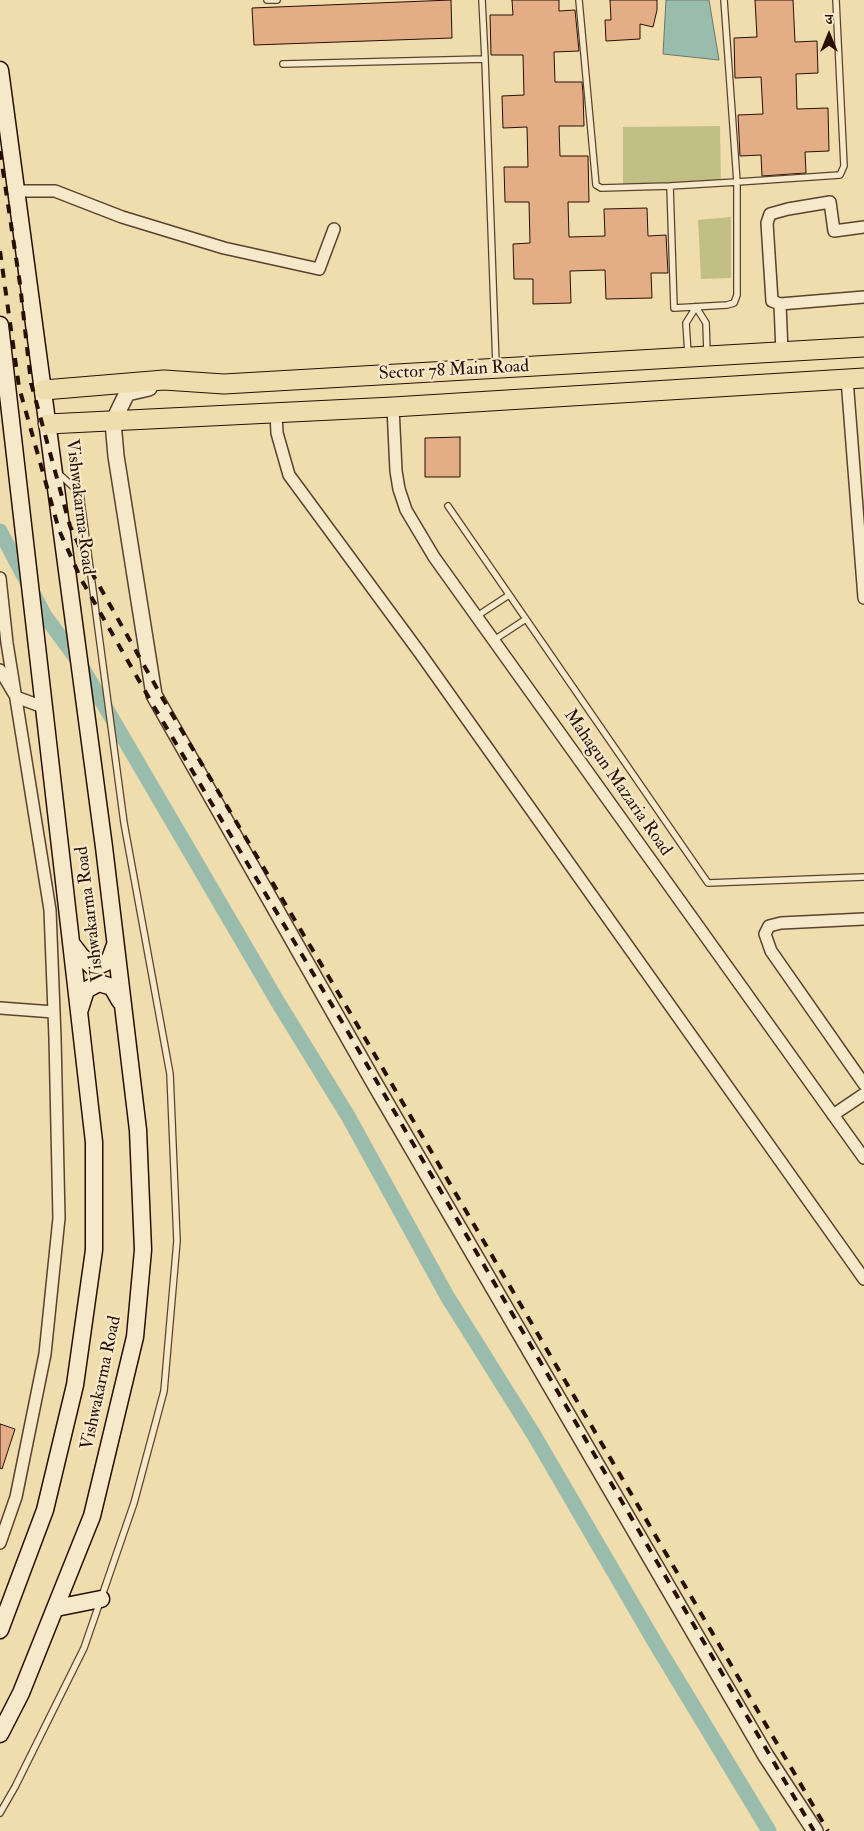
<!DOCTYPE html>
<meta charset="utf-8">
<style>
body{margin:0}
#map{position:relative;width:864px;height:1831px;overflow:hidden;background:#f0ddae;font-family:"IM FELL Double Pica","Noto Serif Devanagari",serif}
canvas{display:block}
.north{position:absolute;left:804px;top:10px;width:50px;height:50px;-webkit-text-stroke:4px #f5e9ca;paint-order:stroke;rotate:0deg;font-size:14px;font-weight:700;line-height:20px;text-align:center;color:#270f04}
.north::after{content:'';display:block;margin:auto;width:18px;height:22px;background:#270f04;clip-path:polygon(50% 0,100% 100%,50% 72%,0 100%)}
</style>
<div id="map">
<canvas width="864" height="1831"></canvas>
<div class="north">उ</div>
</div>
<script>
const ctx = document.querySelector('canvas').getContext('2d');
ctx.lineJoin = 'round';
function fill(path, color) {
  ctx.fillStyle = color;
  ctx.fill(path, 'evenodd');
}
function shape(rows) {
  const path = new Path2D();
  for (const r of rows) {
    path.moveTo(r[0], r[1]);
    for (let i = 2; i < r.length; i += 2) path.lineTo(r[i], r[i + 1]);
  }
  return path;
}
function trace(path, color, width, dash) {
  ctx.strokeStyle = color;
  ctx.lineWidth = width;
  ctx.lineCap = dash ? 'butt' : 'round';
  ctx.setLineDash(dash || []);
  ctx.stroke(path);
}
function label(font, color, halo, rows, align = 'center') {
  ctx.font = font + ' "IM FELL Double Pica",serif';
  ctx.lineWidth = 4.5;
  ctx.setLineDash([]);
  ctx.textBaseline = 'middle';
  ctx.strokeStyle = halo;
  ctx.fillStyle = color;
  for (const [text, x, y, turn = 0] of rows) {
    ctx.save();
    ctx.translate(x, y);
    ctx.rotate((+turn || 0) * Math.PI / 180);
    ctx.textAlign = isNaN(turn) ? turn : align;
    if (halo) ctx.strokeText(text, 0, 0);
    ctx.fillText(text, 0, 0);
    ctx.restore();
  }
}
const green = shape([
 [720,126,721,186,623,186,623,127],
 [731,217,731,278,701,279,698,220]
]);
const water = shape([
 [666,0,709,0,719,60,663,54,666,0]
]);
const canal = shape([
 [0,531,45,616,79,662,279,1004,348,1116,447,1296,534,1435,657,1646,769,1831]
]);
const building = shape([
 [451,0,452,38,254,45,252,8,451,0],
 [512,0,559,0,559,11,575,10,579,51,554,52,555,82,582,82,583,93,584,126,559,126,560,156,588,156,589,202,568,202,569,237,605,236,604,209,647,208,648,236,666,235,668,273,651,273,652,298,606,299,605,270,570,271,571,303,533,304,533,279,514,279,513,244,530,243,529,202,505,202,504,167,528,167,527,127,503,128,502,96,524,95,523,55,491,55,490,15,513,15,512,0],
 [610,0,657,0,657,10,653,27,640,24,640,39,606,41,605,20,611,20,610,0],
 [755,0,793,0,795,42,817,41,818,73,796,74,797,109,828,108,829,151,805,152,806,173,762,176,761,155,740,156,738,115,763,114,761,77,735,78,734,38,757,37,755,0],
 [460,437,460,477,425,477,425,438,460,437],
 [0,1424,15,1429,2,1469,0,1468,0,1424]
]);
const service = shape([
 [267,0,277,0],
 [482,0,485,59],
 [579,0,596,185,601,188,670,186],
 [724,0,737,182,670,186,674,308,727,305,734,303,737,295,737,182,840,175,844,166,836,0],
 [283,64,485,59,496,365],
 [688,354,686,323,696,307,706,323,707,352],
 [448,506,708,883,864,877],
 [477,616,509,595],
 [494,640,526,619],
 [0,1813,15,1787,84,1648,134,1503,164,1391,177,1241,170,1074,124,823,80,493,58,473]
]);
const minor = shape([
 [17,191,55,191,122,217,224,248,319,269,334,229],
 [864,227,834,231,830,202,788,209,770,214,767,223,772,301,780,304,864,297],
 [780,304,782,352],
 [847,379,864,598],
 [393,407,396,471,399,489,406,510,434,557,864,1158],
 [276,413,277,433,289,475,420,653,864,1279],
 [0,578,7,643,50,910,55,1038,59,1218,45,1354,16,1497,0,1543],
 [0,670,16,697,43,707],
 [864,919,781,923,769,926,765,934,771,951,864,1084],
 [0,1008,54,1012],
 [833,1115,864,1094]
]);
const tertiary = shape([
 [149,388,127,393,113,422,116,456,154,695,372,1079,766,1756,815,1831]
]);
const secondary = shape([
 [0,70,104,847,138,1130,143,1250,135,1337,92,1516,21,1693,0,1734],
 [0,325,94,1142,94,1250,75,1385,45,1510,0,1630],
 [71,943,81,956,94,968,109,961,115,945],
 [80,1009,86,990,99,983,112,987,120,1001],
 [56,1608,101,1599]
]);
const primary = shape([
 [44,390,164,380,224,384,864,347],
 [48,424,393,407,864,378]
]);
const rail = shape([
 [0,151,20,284,31,383,70,526,92,573,163,699,355,1021,828,1831],
 [0,251,19,387,59,530,81,579,153,705,345,1027,814,1831]
]);
const streetNames = [
 ["Sector 78 Main Road",454,371,-3],
 ["Vishwakarma Road",79,507,83],
 ["Mahagun Mazaria Road",617,783,55],
 ["Vishwakarma Road",91,914,-97],
 ["Vishwakarma Road",102,1383,-78]
];
fill(green, '#c2bf85');
fill(water, '#9abcac');
trace(water, '#6c7769', 1);
trace(canal, '#9abcac', 15);
fill(building, '#e3ad85');
trace(building, '#270f04', 1);
trace(service, '#59422e', 8);
trace(minor, '#59422e', 14);
trace(tertiary, '#59422e', 18);
trace(secondary, '#270f04', 19);
trace(primary, '#270f04', 21);
trace(service, '#f5e9ca', 5.5);
trace(minor, '#f5e9ca', 11);
trace(tertiary, '#f5e9ca', 15);
trace(secondary, '#f5e9ca', 16);
trace(primary, '#f0ddae', 19);
trace(rail, '#270f04', 4, [9, 9]);
label('18px', '#270f04', '#f5e9ca', streetNames);
</script>
